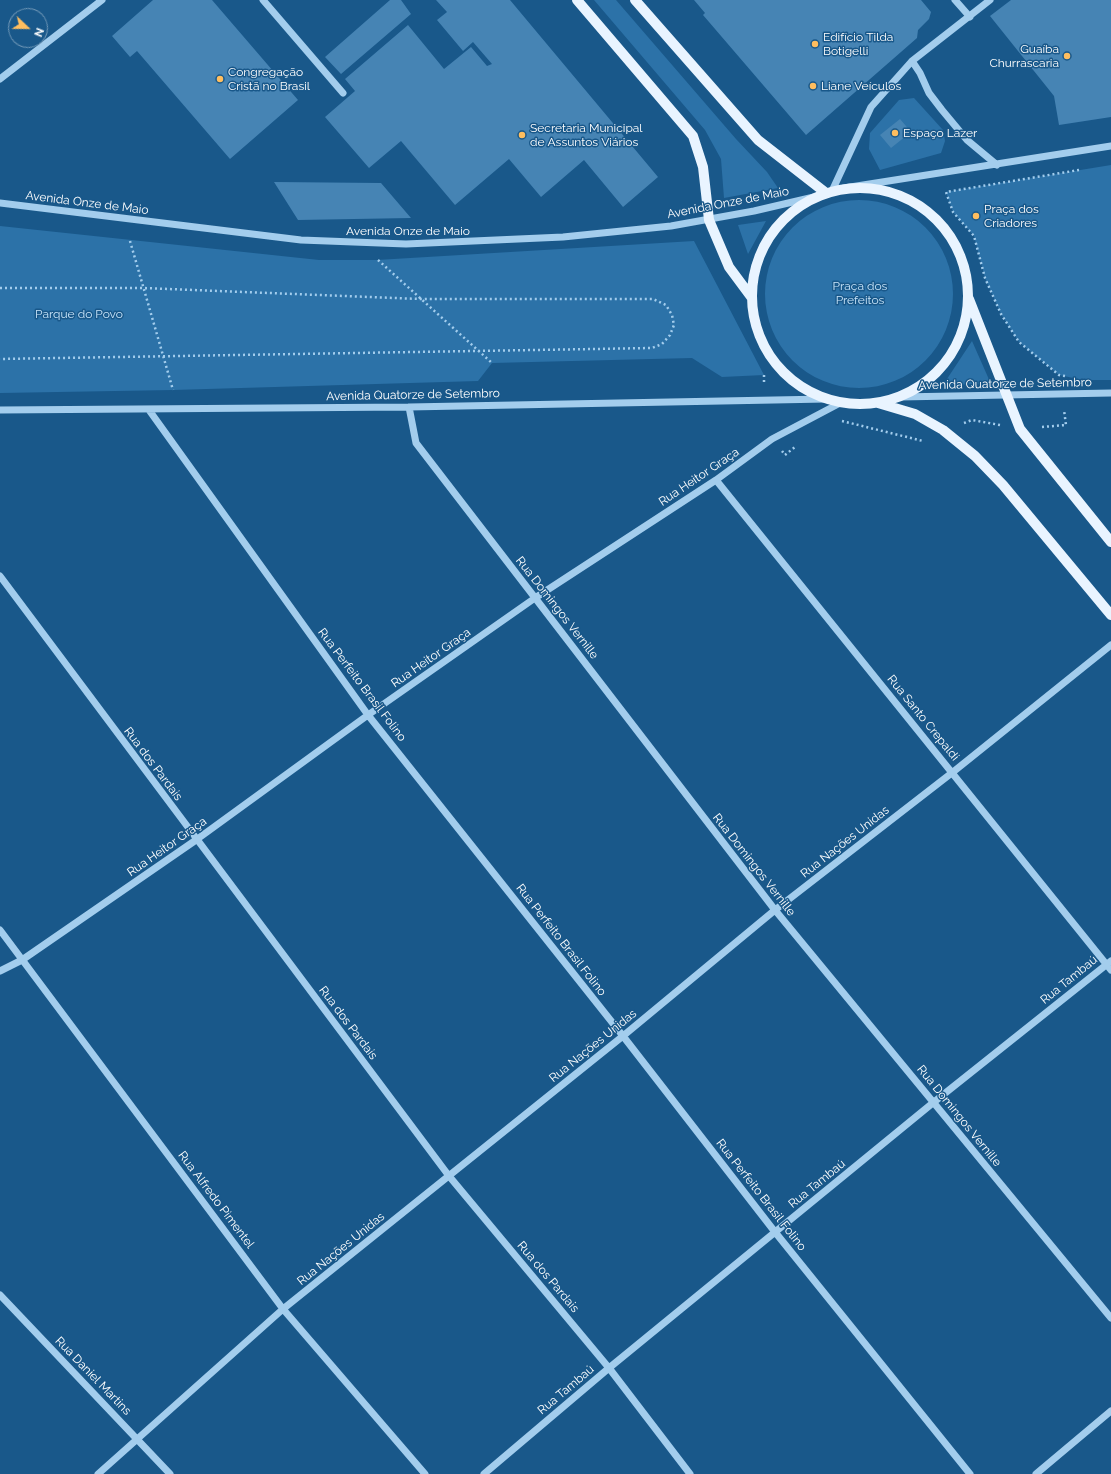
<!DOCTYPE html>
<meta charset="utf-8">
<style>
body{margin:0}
#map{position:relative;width:1111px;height:1474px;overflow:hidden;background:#19588a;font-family:Raleway,sans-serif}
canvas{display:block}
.north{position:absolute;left:8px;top:8px;width:40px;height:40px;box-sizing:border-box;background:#19588a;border:1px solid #759bb9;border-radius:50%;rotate:112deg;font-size:11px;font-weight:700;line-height:16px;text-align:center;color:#fff}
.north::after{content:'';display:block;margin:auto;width:14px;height:18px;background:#ffbe5f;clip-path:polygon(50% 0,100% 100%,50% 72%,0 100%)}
</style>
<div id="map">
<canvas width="1111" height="1474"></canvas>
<div class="north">N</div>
</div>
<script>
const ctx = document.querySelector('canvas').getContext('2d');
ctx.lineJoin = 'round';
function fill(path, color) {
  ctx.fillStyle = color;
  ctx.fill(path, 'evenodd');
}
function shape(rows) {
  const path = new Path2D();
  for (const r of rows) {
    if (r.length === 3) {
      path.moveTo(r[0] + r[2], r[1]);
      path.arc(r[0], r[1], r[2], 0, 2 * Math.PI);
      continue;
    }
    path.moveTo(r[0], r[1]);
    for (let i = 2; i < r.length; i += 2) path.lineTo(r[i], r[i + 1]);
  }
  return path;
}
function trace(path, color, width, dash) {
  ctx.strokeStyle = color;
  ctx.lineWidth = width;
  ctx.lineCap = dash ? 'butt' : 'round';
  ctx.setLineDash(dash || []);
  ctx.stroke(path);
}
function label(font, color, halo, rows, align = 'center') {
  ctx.font = font + ' Raleway,sans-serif';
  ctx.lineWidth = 3;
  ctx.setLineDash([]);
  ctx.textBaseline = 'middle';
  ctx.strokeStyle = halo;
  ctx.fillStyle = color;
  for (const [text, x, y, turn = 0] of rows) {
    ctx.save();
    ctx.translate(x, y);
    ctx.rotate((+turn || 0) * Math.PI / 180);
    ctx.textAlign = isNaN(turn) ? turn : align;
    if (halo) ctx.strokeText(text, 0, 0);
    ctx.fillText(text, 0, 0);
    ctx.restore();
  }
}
const green = shape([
 [594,0,616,0,736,139,767,172,778,188,724,198,721,159,705,130],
 [914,98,943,130,945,141,941,153,880,170,869,149,870,133,899,100],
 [1111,165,1111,380,1083,380,1059,375,1019,342,1001,314,985,278,974,236,953,212,946,192],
 [859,294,94],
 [766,221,748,254,738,225],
 [0,226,319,260,377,260,694,241,764,375,722,377,692,358,492,363,478,381,173,390,0,393],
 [972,341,991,384,943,385]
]);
const building = shape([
 [153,0,212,0,298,100,230,159,137,51,130,57,112,36],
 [390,0,401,0,411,14,341,74,325,57],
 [436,0,510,0,658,177,623,207,584,160,541,197,509,159,455,205,401,141,369,168,325,117,355,91,345,79,408,25,444,69,471,47,487,66,492,64,473,42,463,51,437,20,447,12],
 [694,0,921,0,931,12,929,19,918,30,917,38,806,135,703,15,705,13],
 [1011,0,1111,0,1111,117,1059,125,1054,96,990,16],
 [900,119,911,132,891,148,880,135],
 [274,182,381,183,411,218,298,220]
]);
const path = shape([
 [130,241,173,390],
 [378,260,492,363],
 [0,288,143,288,420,299,653,299,666,305,672,315,674,325,670,335,662,344,652,348,0,359],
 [764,375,764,383],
 [1065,376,1059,375,1019,342,1001,314,985,278,974,236,953,212,946,192,1079,170],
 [842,421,923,441],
 [964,423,972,420,1000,425],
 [1042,427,1066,425,1064,410],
 [782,451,785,455,795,447]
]);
const minor = shape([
 [263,0,343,93],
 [955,0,970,17],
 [912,61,920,73,929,93,942,110,967,140,997,165],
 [0,79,102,0],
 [844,188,1111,146],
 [832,191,871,107,912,61,990,0],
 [0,203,301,240,406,244,563,237,671,226,754,211,814,197],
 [900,397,1111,393],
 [409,407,416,443,775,910,1111,1318],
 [0,410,409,407,826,399],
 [149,410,368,715,623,1036,775,1232,970,1474],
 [716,480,1111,970],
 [0,576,449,1176,609,1368,690,1474],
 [0,930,283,1309,425,1474],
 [0,971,22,960,196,840,368,715,535,598,716,480,772,439,842,402],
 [0,1295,170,1474],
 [98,1474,283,1309,623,1036,775,910,953,772,1111,645],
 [484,1474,609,1368,934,1102,1111,961],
 [1036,1474,1111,1411]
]);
const major = shape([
 [577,0,693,136,703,167,709,220,729,267,752,298],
 [635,0,758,140,826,193],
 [860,296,108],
 [969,299,1020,429,1111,542],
 [878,403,915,414,943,430,975,456,1003,485,1111,615]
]);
const markers = [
 [815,44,4,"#ffbe5f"],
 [1067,56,4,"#ffbe5f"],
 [220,79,4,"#ffbe5f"],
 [813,86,4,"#ffbe5f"],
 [895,133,4,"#ffbe5f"],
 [522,135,4,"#ffbe5f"],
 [976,216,4,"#ffbe5f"]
];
const poiNames = [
 ["Edifício Tilda",823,37],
 ["Botigelli",823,51],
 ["Guaíba",1059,49,"right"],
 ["Churrascaria",1059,63,"right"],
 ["Congregação",228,72],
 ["Cristã no Brasil",228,86],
 ["Liane Veículos",821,86],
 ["Secretaria Municipal",530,128],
 ["de Assuntos Viários",530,142],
 ["Espaço Lazer",903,133],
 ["Praça dos",984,209],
 ["Criadores",984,223]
];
const streetNames = [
 ["Avenida Onze de Maio",87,203,7],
 ["Avenida Onze de Maio",728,203,-11],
 ["Avenida Onze de Maio",408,231],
 ["Avenida Quatorze de Setembro",1005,384,-1],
 ["Avenida Quatorze de Setembro",413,395,-1],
 ["Rua Heitor Graça",699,477,-34],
 ["Rua Domingos Vernille",557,608,52],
 ["Rua Heitor Graça",431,658,-35],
 ["Rua Perfeito Brasil Folino",362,685,53],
 ["Rua Santo Crepaldi",923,718,51],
 ["Rua dos Pardais",153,764,53],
 ["Rua Nações Unidas",845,842,-38],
 ["Rua Heitor Graça",167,847,-35],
 ["Rua Domingos Vernille",754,865,52],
 ["Rua Perfeito Brasil Folino",561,940,52],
 ["Rua Tambaú",1069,980,-39],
 ["Rua dos Pardais",348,1023,53],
 ["Rua Nações Unidas",593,1046,-39],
 ["Rua Domingos Vernille",959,1116,51],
 ["Rua Tambaú",817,1184,-39],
 ["Rua Perfeito Brasil Folino",761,1195,52],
 ["Rua Alfredo Pimentel",216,1200,53],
 ["Rua Nações Unidas",341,1249,-39],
 ["Rua dos Pardais",548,1277,50],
 ["Rua Daniel Martins",93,1376,46],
 ["Rua Tambaú",566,1390,-40]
];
const parkNames = [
 ["Praça dos",860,286],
 ["Prefeitos",860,300],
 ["Parque do Povo",79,314]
];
fill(green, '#2c72a8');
fill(building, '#4684b4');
trace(path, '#a3cded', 2.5, [2, 3]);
trace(minor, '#a3cded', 7);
trace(major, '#e9f4ff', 10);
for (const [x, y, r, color] of markers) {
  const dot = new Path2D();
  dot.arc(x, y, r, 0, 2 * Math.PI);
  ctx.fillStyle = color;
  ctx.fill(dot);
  trace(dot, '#19588a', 1.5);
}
label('12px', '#fff', '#19588a', poiNames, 'left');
label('12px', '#fff', '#19588a', streetNames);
label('12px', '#c9e5fa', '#19588a', parkNames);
</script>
